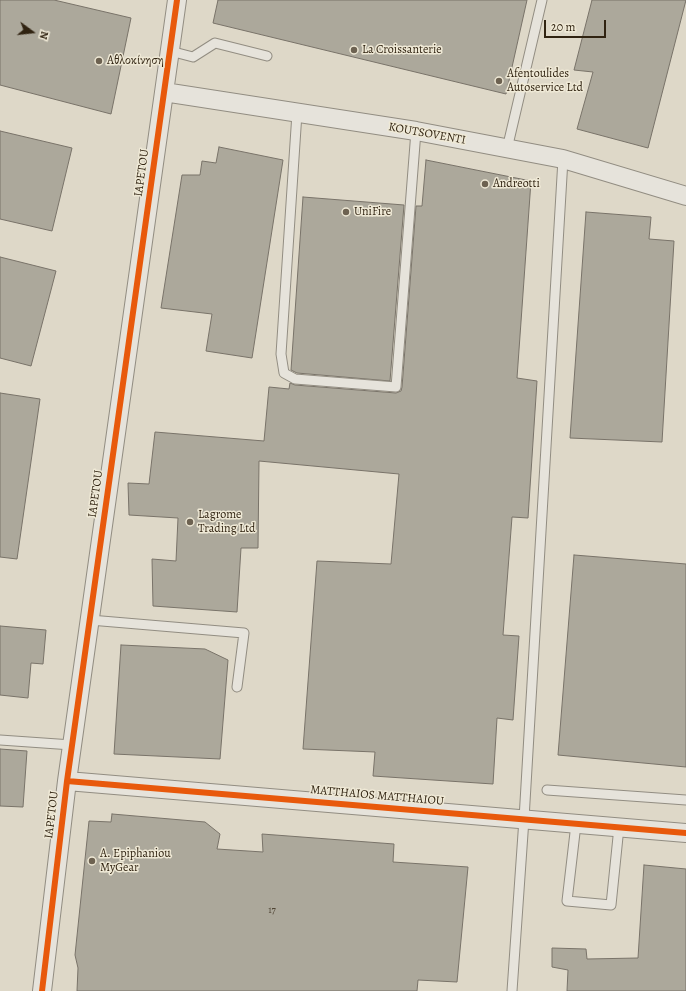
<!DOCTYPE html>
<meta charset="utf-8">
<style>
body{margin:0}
#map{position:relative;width:686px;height:991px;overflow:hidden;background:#ded8c8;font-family:Alegreya,serif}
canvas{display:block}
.north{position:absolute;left:12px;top:12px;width:40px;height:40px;-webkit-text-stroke:3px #efe9d6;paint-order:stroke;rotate:105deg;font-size:11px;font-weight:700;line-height:16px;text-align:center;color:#302311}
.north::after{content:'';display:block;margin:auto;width:14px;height:18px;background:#302311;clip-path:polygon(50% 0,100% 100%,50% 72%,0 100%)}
.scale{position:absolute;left:544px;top:20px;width:62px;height:18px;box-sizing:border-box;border:2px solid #302311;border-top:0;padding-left:5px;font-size:12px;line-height:14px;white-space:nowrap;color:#302311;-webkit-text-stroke:3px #efe9d6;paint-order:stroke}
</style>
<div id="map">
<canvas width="686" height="991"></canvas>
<div class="north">N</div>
<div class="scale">20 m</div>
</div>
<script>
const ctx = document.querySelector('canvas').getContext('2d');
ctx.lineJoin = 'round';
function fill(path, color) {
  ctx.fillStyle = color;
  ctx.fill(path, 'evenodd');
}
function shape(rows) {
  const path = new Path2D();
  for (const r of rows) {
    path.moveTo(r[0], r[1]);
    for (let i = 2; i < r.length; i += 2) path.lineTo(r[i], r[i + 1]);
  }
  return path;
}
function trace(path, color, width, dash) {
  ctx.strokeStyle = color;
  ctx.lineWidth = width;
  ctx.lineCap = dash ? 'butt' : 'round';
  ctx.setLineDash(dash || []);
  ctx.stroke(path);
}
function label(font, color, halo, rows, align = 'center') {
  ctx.font = font + ' Alegreya,serif';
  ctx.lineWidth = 3;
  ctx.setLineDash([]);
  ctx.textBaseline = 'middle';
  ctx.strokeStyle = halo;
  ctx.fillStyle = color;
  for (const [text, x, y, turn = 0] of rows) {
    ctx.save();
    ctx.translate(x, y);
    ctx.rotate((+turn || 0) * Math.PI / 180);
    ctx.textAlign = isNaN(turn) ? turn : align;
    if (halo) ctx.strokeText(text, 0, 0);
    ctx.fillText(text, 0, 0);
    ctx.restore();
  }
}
const building = shape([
 [0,0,54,0,131,18,111,114,0,85,0,0],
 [218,0,527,0,506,94,213,23,218,0],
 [592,0,686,0,648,148,577,129,593,72,574,70,592,0],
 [0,131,72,148,52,231,0,219,0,131],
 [219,147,283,160,252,358,206,351,212,314,161,308,182,175,200,175,202,161,216,163,219,147],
 [426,160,531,181,517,378,537,381,528,518,512,517,503,635,519,636,513,720,497,718,493,784,373,776,375,752,303,749,317,561,391,564,399,474,259,461,258,548,241,548,237,612,153,606,152,559,176,561,178,518,129,515,128,483,149,484,155,432,264,441,269,387,289,389,290,383,295,385,396,393,401,391,402,387,416,206,422,206,426,160],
 [303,197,404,205,390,381,297,373,291,370,303,197],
 [586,212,651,217,649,239,674,241,662,442,570,438,586,212],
 [0,257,56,271,31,366,0,358,0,257],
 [0,393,40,399,17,559,0,557,0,393],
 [574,555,686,564,686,767,558,755,574,555],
 [0,626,46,630,43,664,31,663,28,698,0,695,0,626],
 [121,645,205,649,228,660,220,759,114,754,121,645],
 [0,749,27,751,23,807,0,806,0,749],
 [112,814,205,822,220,834,217,849,263,852,262,834,394,844,393,862,468,867,457,982,418,980,417,991,77,991,78,968,75,955,89,821,111,822,112,814],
 [644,865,686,869,686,991,567,991,568,970,552,967,552,948,586,949,587,959,638,958,644,865]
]);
const service = shape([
 [170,51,193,57,215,43,267,56],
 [297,113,281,354,284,373,295,379,396,387,416,131],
 [507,149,542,0],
 [90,620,244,633,237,687],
 [0,740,72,745],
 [547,790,686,800],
 [576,824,567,901,611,905,619,827],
 [512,991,524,819,563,159]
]);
const minor = shape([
 [164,92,416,131,563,159,686,196],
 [67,781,686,833],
 [42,991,67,781,177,0]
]);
const cycleway = shape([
 [67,781,686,833],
 [42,991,67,781,177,0]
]);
const markers = [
 [354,50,4,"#6d6251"],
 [99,61,4,"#6d6251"],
 [499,81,4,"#6d6251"],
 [485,184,4,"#6d6251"],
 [346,212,4,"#6d6251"],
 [190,522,4,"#6d6251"],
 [92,861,4,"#6d6251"]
];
const numberNames = [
 ["17",272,911]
];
const poiNames = [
 ["La Croissanterie",362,50],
 ["Αθλοκίνηση",107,61],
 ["Afentoulides",507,74],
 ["Autoservice Ltd",507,88],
 ["Andreotti",493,184],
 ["UniFire",354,212],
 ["Lagrome",198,515],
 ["Trading Ltd",198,529],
 ["A. Epiphaniou",100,854],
 ["MyGear",100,868]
];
const streetNames = [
 ["KOUTSOVENTI",427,134,10],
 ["IAPETOU",142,173,-82],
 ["IAPETOU",96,494,-82],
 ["MATTHAIOS MATTHAIOU",377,796,5],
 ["IAPETOU",52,815,-83]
];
fill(building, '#aca89b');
trace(building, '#797369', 1);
trace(service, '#928d82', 11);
trace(minor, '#928d82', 20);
trace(service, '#e6e3db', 9);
trace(minor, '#e6e3db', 18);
trace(cycleway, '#e8590c', 6);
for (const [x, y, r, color] of markers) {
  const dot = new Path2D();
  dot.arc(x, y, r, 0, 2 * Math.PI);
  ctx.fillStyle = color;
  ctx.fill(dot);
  trace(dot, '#efe9d6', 1.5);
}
label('10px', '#4f4434', null, numberNames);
label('12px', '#302311', '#efe9d6', poiNames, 'left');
label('12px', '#302311', '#efe9d6', streetNames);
</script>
